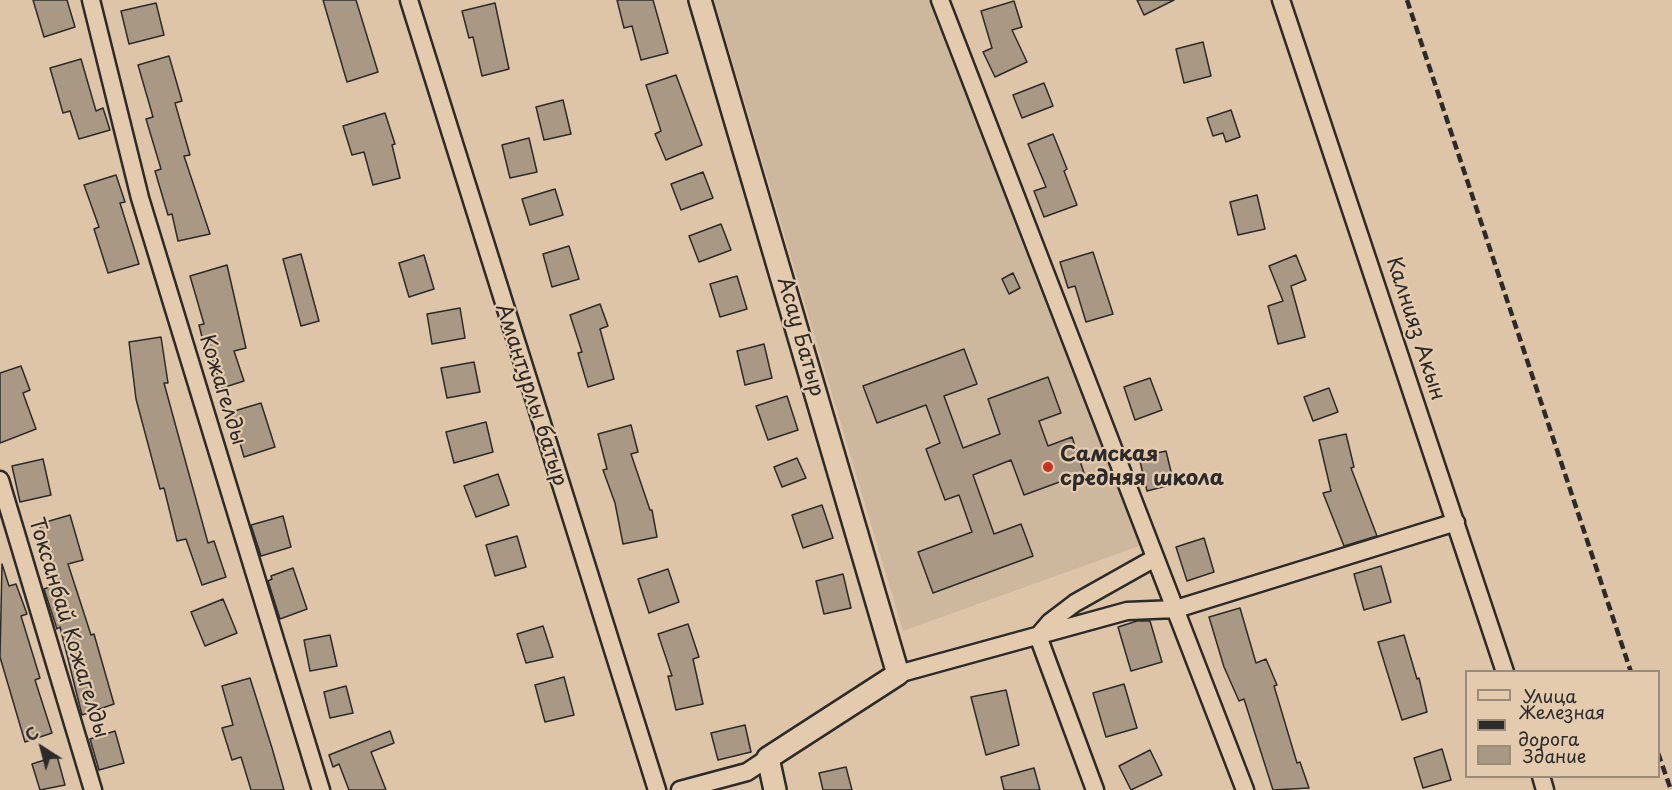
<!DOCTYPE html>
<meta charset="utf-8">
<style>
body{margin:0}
#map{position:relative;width:1672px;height:790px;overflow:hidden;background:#dec5a8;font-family:"Playpen Sans",sans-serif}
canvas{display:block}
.legend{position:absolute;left:1465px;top:670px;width:195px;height:108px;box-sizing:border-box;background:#e5cbad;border:2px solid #9b8b79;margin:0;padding:8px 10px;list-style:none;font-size:18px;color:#2b2b2b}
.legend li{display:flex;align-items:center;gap:12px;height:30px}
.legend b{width:30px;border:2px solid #9b8b79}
.north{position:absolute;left:12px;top:718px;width:60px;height:60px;-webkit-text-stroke:4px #e5cbad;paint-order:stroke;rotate:324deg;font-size:16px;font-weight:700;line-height:24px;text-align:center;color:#2b2b2b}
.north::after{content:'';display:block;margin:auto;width:21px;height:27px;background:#2b2b2b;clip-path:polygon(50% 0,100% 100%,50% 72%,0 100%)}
</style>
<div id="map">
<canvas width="1672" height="790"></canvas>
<ul class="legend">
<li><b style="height:8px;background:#e5cbad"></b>Улица</li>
<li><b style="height:8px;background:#2b2b2b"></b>Железная дорога</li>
<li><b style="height:16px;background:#a99883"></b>Здание</li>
</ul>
<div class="north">С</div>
</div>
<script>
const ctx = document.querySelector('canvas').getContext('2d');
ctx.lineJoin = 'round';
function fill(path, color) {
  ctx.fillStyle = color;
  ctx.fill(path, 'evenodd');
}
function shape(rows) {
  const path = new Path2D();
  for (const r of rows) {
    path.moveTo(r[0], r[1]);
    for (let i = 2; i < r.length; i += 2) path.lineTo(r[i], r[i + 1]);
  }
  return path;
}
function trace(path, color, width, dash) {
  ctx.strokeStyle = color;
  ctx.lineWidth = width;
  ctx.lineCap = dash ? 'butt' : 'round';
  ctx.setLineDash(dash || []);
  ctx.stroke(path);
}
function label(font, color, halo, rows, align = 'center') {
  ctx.font = font + ' "Playpen Sans",sans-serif';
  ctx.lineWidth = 4.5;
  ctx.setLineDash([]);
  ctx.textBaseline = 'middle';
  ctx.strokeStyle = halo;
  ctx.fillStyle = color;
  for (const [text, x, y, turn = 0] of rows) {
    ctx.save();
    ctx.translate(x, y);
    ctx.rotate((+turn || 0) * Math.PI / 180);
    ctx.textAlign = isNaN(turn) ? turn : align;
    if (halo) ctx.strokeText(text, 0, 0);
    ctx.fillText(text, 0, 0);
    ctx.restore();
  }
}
const built = shape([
 [714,0,929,0,1142,545,903,631]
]);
const building = shape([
 [33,0,67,0,75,27,44,37,33,0],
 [323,0,356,0,378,72,347,82,323,0],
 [617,0,653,0,668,53,641,60,632,26,624,28,617,0],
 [1137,0,1174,0,1144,15,1137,0],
 [1014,1,1022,27,1012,30,1027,62,995,77,983,52,992,48,981,11,1014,1],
 [156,3,164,35,129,44,121,11,156,3],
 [495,3,509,69,482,76,473,37,469,38,462,11,495,3],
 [1203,42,1211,76,1184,83,1176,49,1203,42],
 [169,56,182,101,175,103,190,155,184,156,210,234,178,241,172,214,168,215,155,171,161,169,146,119,153,117,138,65,169,56],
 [81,59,96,111,103,108,110,130,79,139,70,111,63,113,50,68,81,59],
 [676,75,702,145,666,160,655,134,661,131,646,85,676,75],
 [1044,83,1053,106,1022,118,1013,95,1044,83],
 [563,100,571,134,544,140,536,107,563,100],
 [1231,110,1240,137,1226,142,1223,133,1213,136,1207,118,1231,110],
 [385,113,395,144,392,145,400,178,373,185,364,152,352,155,343,126,385,113],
 [1053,134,1067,169,1064,171,1077,205,1044,217,1034,191,1046,187,1028,144,1053,134],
 [529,138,537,172,510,178,502,145,529,138],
 [703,172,713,198,681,210,671,184,703,172],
 [116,175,125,202,120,203,139,264,108,273,94,229,99,227,84,185,116,175],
 [555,189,563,215,530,225,522,199,555,189],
 [1257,195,1265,229,1238,235,1230,202,1257,195],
 [721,224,731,250,699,262,689,236,721,224],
 [569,246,579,279,552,287,543,254,569,246],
 [1093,252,1113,314,1086,322,1075,286,1068,288,1060,262,1093,252],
 [301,254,319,321,301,326,283,259,301,254],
 [424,255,434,289,409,297,399,263,424,255],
 [1296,255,1306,280,1291,286,1305,337,1278,344,1268,306,1283,301,1269,266,1296,255],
 [227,265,246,348,234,351,244,381,222,388,211,356,207,357,199,325,204,324,190,276,227,265],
 [1013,273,1020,288,1009,294,1002,279,1013,273],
 [737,276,747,309,720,317,710,284,737,276],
 [600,304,608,326,600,329,614,379,588,387,578,353,582,352,570,315,600,304],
 [460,308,465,338,432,344,427,314,460,308],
 [161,337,168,383,164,383,176,427,208,543,214,541,226,577,202,585,186,539,177,541,164,488,160,489,136,399,129,342,161,337],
 [764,344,772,378,745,385,737,351,764,344],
 [964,349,977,384,944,396,963,448,1000,434,988,399,1048,377,1061,413,1039,421,1048,446,1072,437,1084,473,1024,495,1011,460,973,475,994,534,1021,524,1033,556,933,593,918,552,972,532,959,495,945,500,926,449,940,443,926,405,877,423,863,386,964,349],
 [474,362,480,392,447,398,441,368,474,362],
 [21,366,30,390,23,393,36,429,0,443,0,373,21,366],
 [1150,378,1162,410,1135,420,1124,387,1150,378],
 [1329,388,1338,412,1313,421,1304,397,1329,388],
 [787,396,798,430,768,440,756,406,787,396],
 [261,403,275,447,244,457,231,412,261,403],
 [486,422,493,452,454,463,446,432,486,422],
 [631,425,638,452,631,454,650,510,652,510,657,537,623,544,615,503,603,470,607,469,598,434,631,425],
 [1346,434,1354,467,1351,468,1377,536,1344,546,1323,493,1331,491,1319,440,1346,434],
 [1166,451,1174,484,1147,491,1139,457,1166,451],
 [797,458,806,478,782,487,774,467,797,458],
 [43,459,51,495,20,502,12,466,43,459],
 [498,474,509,505,476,517,464,486,498,474],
 [822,505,833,538,803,548,792,515,822,505],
 [70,515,83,560,68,564,91,635,94,634,114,704,82,715,60,627,57,629,44,589,57,584,39,524,70,515],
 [283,516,291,547,261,556,251,525,283,516],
 [517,536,526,567,495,576,486,545,517,536],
 [1204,538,1214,572,1187,581,1176,547,1204,538],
 [2,564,9,586,16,584,27,614,21,616,40,678,35,680,52,733,25,742,0,657,2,564],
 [1381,566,1391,602,1364,610,1354,574,1381,566],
 [293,568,307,609,280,619,268,581,272,579,271,576,293,568],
 [668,569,679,602,649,613,638,579,668,569],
 [843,574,851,608,824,614,816,581,843,574],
 [223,599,237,633,205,646,191,612,223,599],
 [1240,608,1256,663,1266,659,1277,685,1274,686,1297,763,1300,762,1309,788,1273,790,1244,699,1239,701,1224,667,1209,617,1240,608],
 [1137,621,1150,621,1162,662,1131,671,1118,627,1137,621],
 [688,624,699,657,693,659,703,704,676,710,668,676,672,676,658,634,688,624],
 [543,626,553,657,526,663,517,634,543,626],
 [330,635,337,666,310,671,304,640,330,635],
 [1404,635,1417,679,1419,678,1427,712,1402,720,1378,642,1404,635],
 [564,677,574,715,545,722,535,685,564,677],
 [250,678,272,748,284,790,251,790,241,757,232,760,222,728,233,725,222,686,250,678],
 [1124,684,1137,728,1106,737,1093,693,1124,684],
 [346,686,353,713,330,718,324,692,346,686],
 [1006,690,1019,745,986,755,971,697,1006,690],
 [745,725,751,752,718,760,711,733,745,725],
 [115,731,124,763,99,770,90,739,115,731],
 [390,731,394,743,371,752,386,790,349,790,339,764,333,767,329,755,390,731],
 [1442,749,1451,780,1423,788,1414,758,1442,749],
 [1150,750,1162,775,1131,790,1119,766,1150,750],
 [57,756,65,785,40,790,32,764,57,756],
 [846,767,852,790,823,790,819,773,846,767],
 [1034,768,1040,790,1004,790,1001,777,1034,768]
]);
const minor = shape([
 [91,0,140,198,321,790],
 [409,0,657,790],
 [940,0,1245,790],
 [1281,0,1505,672],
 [0,480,93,790],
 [898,674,1127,611,1176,609,1456,522],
 [1541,776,1545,790],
 [680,790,747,772,768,758],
 [1095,790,1038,636,1050,622,1075,603,1155,558]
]);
const tertiary = shape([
 [700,0,898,674,768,758,775,790]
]);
const rail = shape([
 [1407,0,1631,672],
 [1658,753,1671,790]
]);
const markers = [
 [1048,467,6,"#c8321e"]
];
const streetNames = [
 ["Калнияз Акын",1415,329,72],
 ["Асау Батыр",800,337,74],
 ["Кожагелды",222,390,73],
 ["Амантурлы батыр",531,395,72],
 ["Токсанбай Кожагелды",68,628,73]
];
const poiNames = [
 ["Самская",1060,455],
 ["средняя школа",1060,479]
];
fill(built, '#ceb89d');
fill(building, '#a99883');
trace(building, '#2b2b2b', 1.5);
trace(minor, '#2b2b2b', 21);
trace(tertiary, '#2b2b2b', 26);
trace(minor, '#e5cbad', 16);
trace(tertiary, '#e5cbad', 21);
trace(rail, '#2b2b2b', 4.5, [9, 4.5]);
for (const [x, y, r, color] of markers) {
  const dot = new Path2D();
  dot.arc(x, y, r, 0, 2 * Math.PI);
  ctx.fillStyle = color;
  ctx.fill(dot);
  trace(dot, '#e5cbad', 2);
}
label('21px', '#2b2b2b', '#e5cbad', streetNames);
label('bold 21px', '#2b2b2b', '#e5cbad', poiNames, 'left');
</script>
